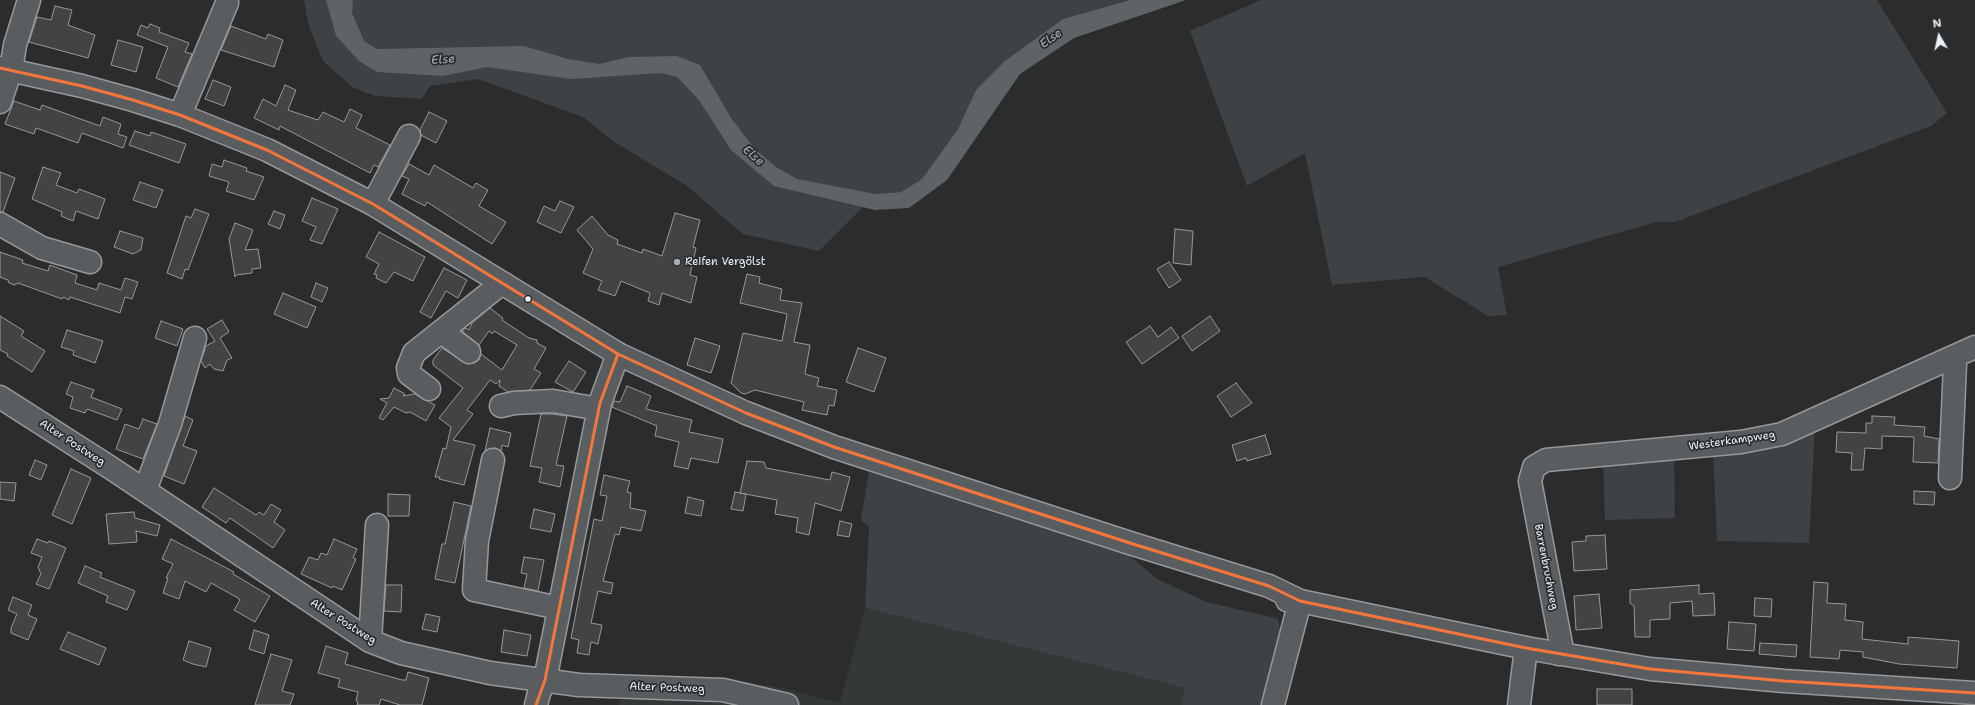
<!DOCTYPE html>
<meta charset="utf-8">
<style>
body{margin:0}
#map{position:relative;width:1975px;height:705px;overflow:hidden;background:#2b2c2d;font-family:"Shantell Sans",sans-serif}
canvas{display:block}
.north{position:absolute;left:1919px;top:16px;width:40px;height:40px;-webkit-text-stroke:3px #2a2d2e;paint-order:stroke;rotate:351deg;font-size:11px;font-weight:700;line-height:16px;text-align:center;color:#e8f1f8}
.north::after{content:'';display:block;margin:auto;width:14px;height:18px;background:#e8f1f8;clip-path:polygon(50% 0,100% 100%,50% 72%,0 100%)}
</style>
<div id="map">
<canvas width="1975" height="705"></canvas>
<div class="north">N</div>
</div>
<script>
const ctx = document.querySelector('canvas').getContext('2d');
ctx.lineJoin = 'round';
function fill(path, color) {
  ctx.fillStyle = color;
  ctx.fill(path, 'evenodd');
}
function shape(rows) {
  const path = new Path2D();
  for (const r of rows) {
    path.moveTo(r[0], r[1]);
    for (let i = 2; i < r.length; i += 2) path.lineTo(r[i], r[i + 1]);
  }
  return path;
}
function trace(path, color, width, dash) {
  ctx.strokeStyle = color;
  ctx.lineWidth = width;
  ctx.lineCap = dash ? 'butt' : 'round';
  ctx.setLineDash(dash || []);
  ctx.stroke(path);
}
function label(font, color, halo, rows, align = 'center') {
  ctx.font = font + ' "Shantell Sans",sans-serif';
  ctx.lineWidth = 3.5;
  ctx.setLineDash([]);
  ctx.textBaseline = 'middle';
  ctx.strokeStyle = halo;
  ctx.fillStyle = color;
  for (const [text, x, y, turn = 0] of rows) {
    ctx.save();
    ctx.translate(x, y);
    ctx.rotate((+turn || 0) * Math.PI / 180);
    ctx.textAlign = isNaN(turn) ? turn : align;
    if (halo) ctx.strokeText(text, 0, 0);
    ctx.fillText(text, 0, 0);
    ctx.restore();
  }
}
const built = shape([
 [865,608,1185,688,1181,705,619,705,622,675,723,678,783,688,840,703]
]);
const green = shape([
 [304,0,1130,0,1063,19,976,90,958,129,922,179,901,192,876,194,819,251,743,234,687,186,613,141,583,117,478,79,430,86,422,99,375,96,352,87,323,61,308,23],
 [1261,0,1877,0,1947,113,1931,126,1675,222,1656,222,1498,267,1507,315,1488,316,1425,277,1332,285,1305,153,1247,186,1190,31],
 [1815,425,1809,543,1717,541,1713,450],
 [1674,454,1675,518,1605,520,1603,461],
 [869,472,1130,556,1157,579,1207,602,1278,619,1282,639,1262,705,1181,705,1185,688,865,608,869,527,861,520]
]);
const water = shape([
 [326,0,353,0,352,13,364,41,377,49,524,46,568,59,599,64,629,57,677,56,700,65,731,118,754,148,776,167,797,179,876,194,901,192,922,179,958,129,976,90,1005,61,1063,19,1130,0,1186,0,1074,38,1020,74,947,180,909,208,875,210,774,186,731,150,699,100,677,77,660,73,571,79,487,67,443,76,377,72,359,61,336,36]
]);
const building = shape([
 [55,6,72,10,68,25,95,35,88,58,29,42,37,17,51,20,55,6],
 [150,24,160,28,159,32,189,43,185,52,192,54,178,87,156,78,168,47,137,35,141,25,148,28,150,24],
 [231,26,266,39,268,34,283,40,274,67,221,50,231,26],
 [118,40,143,47,136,72,111,65,118,40],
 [213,80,231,87,224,106,205,99,213,80],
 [285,85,296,90,288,110,318,120,323,112,344,122,350,109,362,115,356,128,390,145,378,167,374,165,370,173,280,126,279,130,254,118,263,99,276,106,285,85],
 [14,101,40,110,42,105,100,126,103,117,121,124,118,134,127,137,123,148,82,133,78,143,36,128,34,134,5,124,14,101],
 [429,112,447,121,436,143,421,135,420,130,429,112],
 [135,131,150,136,151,132,186,144,179,163,129,145,135,131],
 [224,160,247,168,246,171,264,177,254,200,226,191,229,182,209,176,212,164,222,167,224,160],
 [409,164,429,175,434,165,473,188,476,183,488,190,479,206,506,222,492,244,427,202,425,206,402,194,409,179,402,176,409,164],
 [43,167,61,173,56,185,77,193,79,189,105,199,98,219,76,211,73,221,61,216,62,212,32,199,43,167],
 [0,172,15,178,3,212,0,212,0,172],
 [140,182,163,190,156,208,133,200,140,182],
 [312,198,338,209,322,244,310,240,316,227,302,221,312,198],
 [560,201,574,207,561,233,537,222,544,206,555,211,560,201],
 [195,209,209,214,188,270,185,269,182,279,167,273,186,216,191,218,195,209],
 [274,211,285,215,280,229,268,224,274,211],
 [675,213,700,220,693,247,696,248,690,275,697,277,691,303,662,293,659,305,648,301,650,293,621,281,615,296,598,290,602,281,583,273,593,249,577,230,592,216,608,235,618,240,617,244,642,253,643,249,662,256,675,213],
 [235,223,253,230,245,250,258,249,261,268,252,269,252,273,236,275,235,277,229,239,235,223],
 [1175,229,1193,231,1191,265,1173,263,1175,229],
 [120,231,143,238,141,250,133,254,114,247,120,231],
 [379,232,425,257,413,281,394,272,386,283,376,278,377,275,374,274,379,264,366,257,379,232],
 [0,252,23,260,22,263,48,271,50,265,77,275,75,283,97,290,99,283,121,290,125,278,138,282,132,299,125,297,120,313,70,297,69,300,63,297,62,299,18,283,15,285,9,283,8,280,0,277,0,252],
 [1169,262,1181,280,1169,288,1157,269,1169,262],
 [444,268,467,280,458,298,446,291,431,318,420,312,444,268],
 [747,274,760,277,759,283,782,289,780,300,802,303,794,342,810,345,805,374,819,378,817,386,837,390,834,406,829,405,827,415,802,410,804,402,755,390,745,394,741,393,731,383,743,333,782,341,787,314,740,303,747,274],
 [316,283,328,288,322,302,311,297,316,283],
 [283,293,316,307,307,328,274,314,283,293],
 [490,308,503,318,502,320,529,338,537,340,537,343,546,348,534,369,541,373,530,390,508,392,499,386,500,380,496,384,490,380,467,410,473,414,453,440,475,445,464,485,439,479,440,477,435,477,443,448,446,449,451,427,439,418,463,388,433,365,433,360,442,348,467,364,474,363,479,360,481,354,502,370,517,345,494,331,492,334,489,331,479,345,462,331,466,328,469,330,472,323,490,308],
 [0,316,24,331,21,336,45,351,32,372,7,356,8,354,0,350,0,316],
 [1210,316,1220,331,1192,351,1182,336,1210,316],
 [222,320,229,332,220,338,232,358,227,360,223,371,214,369,210,364,205,368,201,361,206,346,215,341,207,329,222,320],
 [161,321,183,329,177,346,155,338,161,321],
 [1150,326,1158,337,1171,327,1179,338,1142,364,1126,342,1150,326],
 [67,330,103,341,95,363,73,355,74,351,61,347,67,330],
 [695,338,720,346,711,373,687,365,695,338],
 [858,348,886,358,874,392,846,382,858,348],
 [569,361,586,372,573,392,555,382,569,361],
 [71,382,94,390,91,397,122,409,117,420,87,409,85,413,70,408,73,397,66,394,71,382],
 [1236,383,1252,403,1231,417,1217,396,1236,383],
 [627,386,651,396,646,409,692,420,689,432,723,439,718,463,691,458,688,469,674,466,679,442,655,436,657,426,612,407,614,401,620,402,627,386],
 [394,388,405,394,403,396,415,394,435,405,426,421,410,412,406,413,394,407,383,420,379,418,387,403,380,399,389,398,394,388],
 [541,414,552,414,567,416,556,465,564,466,560,487,539,482,542,468,530,466,541,414],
 [185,416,193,420,183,446,197,451,184,484,164,476,185,416],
 [1872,416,1895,417,1894,425,1925,427,1924,436,1939,439,1938,463,1913,462,1914,437,1882,436,1882,449,1865,448,1863,470,1851,470,1852,453,1836,452,1837,432,1866,433,1866,423,1872,423,1872,416],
 [143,419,157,424,143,459,116,449,125,424,139,429,143,419],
 [490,428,511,433,508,447,502,445,501,451,495,448,485,451,490,428],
 [1265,435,1271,454,1247,461,1246,458,1237,461,1232,445,1265,435],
 [35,460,47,465,41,480,29,475,35,460],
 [747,461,764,462,766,468,830,480,832,472,850,477,841,511,815,503,809,535,796,532,798,518,775,514,777,500,740,493,747,461],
 [71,469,91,478,72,524,52,515,71,469],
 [604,475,630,481,627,492,631,493,630,508,646,511,641,531,621,527,619,535,615,534,603,581,613,583,611,594,598,591,591,623,602,625,598,644,591,642,589,655,577,653,579,640,571,638,594,519,602,521,607,496,600,495,604,475],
 [0,482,16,483,14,501,0,499,0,482],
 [214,488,256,515,259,512,264,515,271,504,281,510,274,522,285,530,273,548,230,518,226,523,202,507,214,488],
 [1914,491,1935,492,1934,505,1914,504,1914,491],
 [735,492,746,494,743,511,731,509,735,492],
 [388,494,410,495,409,516,388,516,388,494],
 [688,497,704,501,701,516,685,513,688,497],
 [454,502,471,506,455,583,435,579,442,544,445,544,454,502],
 [534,509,555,514,551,532,530,528,534,509],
 [134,512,135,518,160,525,157,536,136,531,137,542,109,544,106,514,134,512],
 [840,521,852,524,849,537,837,535,840,521],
 [1605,535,1607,569,1574,571,1572,542,1586,541,1586,536,1605,535],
 [37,539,48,543,49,541,66,548,49,589,36,584,41,574,38,567,42,557,31,553,37,539],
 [171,539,234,572,233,574,270,596,255,622,234,610,240,600,238,598,211,583,206,592,185,581,179,599,163,593,168,578,166,578,173,564,162,559,171,539],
 [334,539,357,549,353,558,356,559,342,590,333,586,332,588,301,574,309,557,318,560,321,553,327,555,334,539],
 [524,557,544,560,538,591,524,588,527,574,521,573,524,557],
 [85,566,102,573,100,577,135,591,127,610,106,602,108,596,78,583,85,566],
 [1814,582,1828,583,1827,603,1846,604,1845,620,1863,622,1862,639,1908,644,1908,637,1959,641,1957,668,1899,664,1863,657,1863,652,1840,650,1839,659,1810,657,1814,582],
 [386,585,402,585,401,612,384,611,386,585],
 [1699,585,1699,594,1714,593,1715,615,1693,616,1692,601,1670,603,1670,619,1650,620,1650,637,1635,637,1634,606,1630,603,1630,590,1699,585],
 [1599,594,1602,628,1576,630,1574,596,1599,594],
 [13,597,32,605,28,615,37,619,28,640,11,633,11,628,17,614,8,610,13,597],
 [1755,598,1772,599,1771,617,1754,616,1755,598],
 [426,614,440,617,437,632,422,629,426,614],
 [1729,622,1756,624,1754,651,1727,649,1729,622],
 [254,630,269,635,264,654,249,649,254,630],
 [504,630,531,635,527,656,501,652,504,630],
 [68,632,106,648,99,665,60,649,68,632],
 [189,641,211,648,206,667,193,664,183,660,189,641],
 [1760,643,1797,645,1796,657,1759,654,1760,643],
 [326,646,348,653,345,664,402,680,406,680,408,672,429,678,422,705,400,705,381,699,379,705,357,705,358,702,356,701,358,692,338,687,340,679,318,673,326,646],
 [271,654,292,660,282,691,294,694,290,705,255,705,271,654],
 [1597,689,1632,689,1632,705,1597,705,1597,689]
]);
const minor = shape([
 [0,102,11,70,15,45,29,0],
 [180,115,227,3],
 [373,204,409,136],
 [0,224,42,248,90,262],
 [442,332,469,352],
 [429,389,409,374,408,368,414,353,502,283],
 [0,397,111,468,370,641,401,653,490,673,579,685,723,690,787,705],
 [501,406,514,403,553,401,599,409],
 [493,460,477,541,474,590,559,608],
 [1950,478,1955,364,1953,357],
 [145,490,170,424,195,338],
 [370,641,377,525],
 [1559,654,1561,644,1530,481,1534,467,1546,460,1741,442,1782,434,1975,347],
 [536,705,539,693,545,680,600,403,618,354],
 [1273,705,1300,601],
 [1519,705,1526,648]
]);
const major = shape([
 [0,68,82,86,133,100,180,115,267,150,373,204,618,354,746,413,834,447,1133,544,1269,586,1300,601],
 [1287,600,1300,601,1526,648,1650,669,1784,681,1975,693]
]);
const bus1 = shape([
 [0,68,82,86,133,100,180,115,267,150,373,204,618,354,746,413,834,447,1133,544,1269,586,1300,601,1526,648,1650,669,1784,681,1975,693],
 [536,705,545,680,600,403,618,354]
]);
const markers = [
 [677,262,4,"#a6acb1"],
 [528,299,3.5,"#e8f1f8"]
];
const poiNames = [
 ["Reifen Vergölst",685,262]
];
const streetNames = [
 ["Westerkampweg",1732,441,-8],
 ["Alter Postweg",72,443,33],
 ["Barrenbruchweg",1546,567,79],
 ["Alter Postweg",343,622,32],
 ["Alter Postweg",667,688,2]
];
const waterNames = [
 ["Else",1051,39,-36],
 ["Else",443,60,-4],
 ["Else",753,156,41]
];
fill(built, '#353839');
fill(green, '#3f4244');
fill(water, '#5e6365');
fill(building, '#424344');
trace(building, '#96989a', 1);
trace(minor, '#96989a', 25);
trace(major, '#96989a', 25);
trace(minor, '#5a5d60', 22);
trace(major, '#5a5d60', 22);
trace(bus1, '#f5763a', 3);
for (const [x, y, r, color] of markers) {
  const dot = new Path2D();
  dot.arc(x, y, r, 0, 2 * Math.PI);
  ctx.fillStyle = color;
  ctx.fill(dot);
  trace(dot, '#2a2d2e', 1.5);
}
label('11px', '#e8f1f8', '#2a2d2e', poiNames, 'left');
label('11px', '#e8f1f8', '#2a2d2e', streetNames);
label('italic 12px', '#acb3b9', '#2a2d2e', waterNames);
</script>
